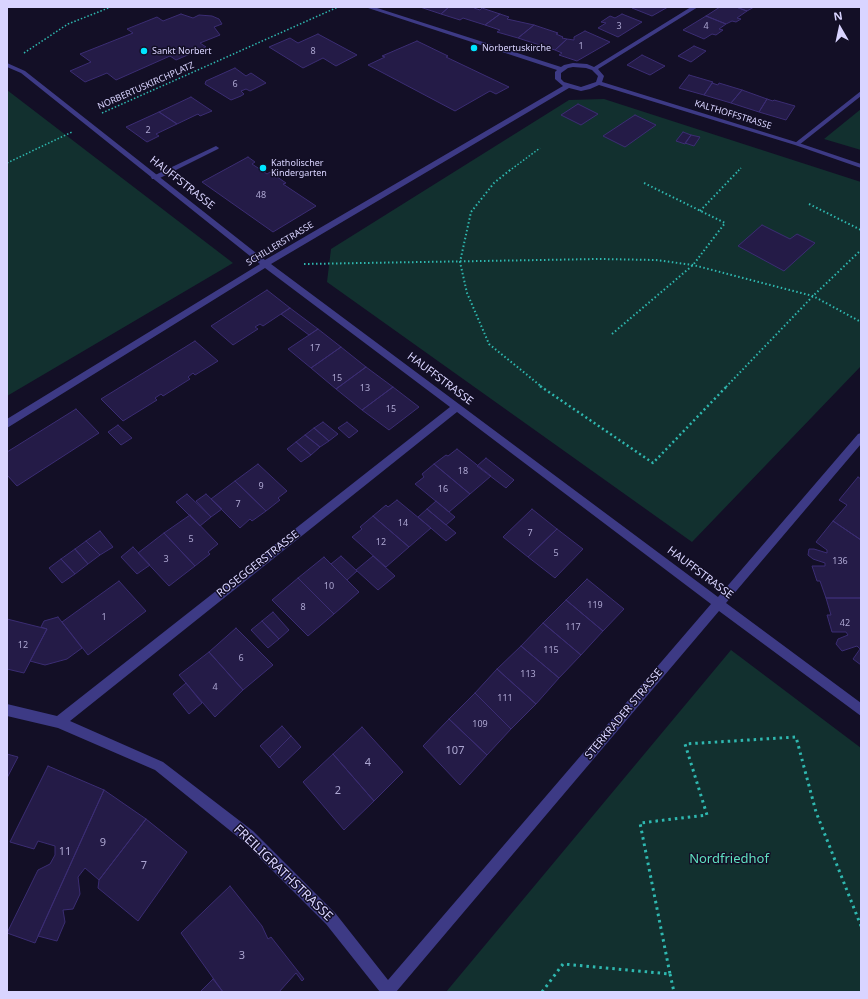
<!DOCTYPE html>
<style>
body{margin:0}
#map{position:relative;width:868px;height:999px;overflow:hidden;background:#130f26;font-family:"Noto Sans",sans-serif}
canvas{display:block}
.frame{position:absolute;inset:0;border:8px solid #d9d4ff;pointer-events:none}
.north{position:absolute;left:820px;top:8px;width:40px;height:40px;-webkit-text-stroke:3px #130f26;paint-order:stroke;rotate:351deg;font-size:11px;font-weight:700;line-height:16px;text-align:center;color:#d9d4ff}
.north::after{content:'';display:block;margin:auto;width:14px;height:18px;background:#d9d4ff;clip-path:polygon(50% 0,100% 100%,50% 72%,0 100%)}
</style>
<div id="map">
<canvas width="868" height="999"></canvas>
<div class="frame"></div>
<div class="north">N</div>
</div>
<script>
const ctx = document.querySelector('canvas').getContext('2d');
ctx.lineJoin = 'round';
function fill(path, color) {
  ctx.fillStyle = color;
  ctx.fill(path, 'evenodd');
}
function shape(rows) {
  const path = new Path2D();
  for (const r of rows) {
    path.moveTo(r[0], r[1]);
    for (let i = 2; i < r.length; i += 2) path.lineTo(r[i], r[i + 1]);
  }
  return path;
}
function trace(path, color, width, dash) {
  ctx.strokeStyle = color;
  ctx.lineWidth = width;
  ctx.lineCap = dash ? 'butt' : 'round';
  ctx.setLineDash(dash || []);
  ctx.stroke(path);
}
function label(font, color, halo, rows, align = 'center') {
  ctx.font = font + ' "Noto Sans",sans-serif';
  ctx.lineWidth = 3;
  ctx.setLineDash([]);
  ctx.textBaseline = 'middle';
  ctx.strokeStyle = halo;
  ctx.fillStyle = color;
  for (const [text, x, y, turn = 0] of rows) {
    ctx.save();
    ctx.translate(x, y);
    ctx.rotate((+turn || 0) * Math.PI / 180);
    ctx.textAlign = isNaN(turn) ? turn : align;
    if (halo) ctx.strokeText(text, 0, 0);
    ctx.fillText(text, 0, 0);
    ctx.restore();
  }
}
const green = shape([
 [7,90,233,263,7,396],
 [604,99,861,182,861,366,692,542,327,282,331,249,569,100],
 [861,109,861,150,824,139],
 [731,650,861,748,861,992,446,992]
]);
const building = shape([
 [420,7,449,7,441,14,420,7],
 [449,7,475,7,474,8,480,10,482,8,500,14,485,25,463,18,460,20,441,14,449,7],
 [634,7,668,7,652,16,632,8,634,7],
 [720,7,736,7,747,11,737,18,741,19,736,22,732,21,726,24,706,16,720,7],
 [736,7,754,7,747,11,736,7],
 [181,14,193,18,199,15,212,16,219,19,222,24,214,27,220,35,200,43,206,47,176,60,170,56,116,80,107,73,85,82,70,71,91,62,80,54,133,33,127,29,157,17,163,21,181,14],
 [500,14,509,17,507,19,534,25,518,38,497,32,500,30,485,25,500,14],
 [622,14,642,22,618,37,598,28,606,23,601,22,610,16,615,18,622,14],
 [706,16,726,24,719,29,723,30,716,35,712,34,704,39,683,30,706,16],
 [534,25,558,33,556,34,563,37,562,38,567,39,555,50,518,38,534,25],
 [585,31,610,42,577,61,559,55,562,53,555,50,567,39,574,40,574,37,585,31],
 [318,34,357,55,336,66,323,58,303,68,269,47,290,38,298,43,318,34],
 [417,41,448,56,446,57,509,87,496,94,490,91,455,111,368,65,385,57,382,56,417,41],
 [694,46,706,51,691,62,678,56,694,46],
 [642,55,665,66,650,75,627,65,642,55],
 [235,68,246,76,251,73,266,83,250,91,246,89,241,91,244,94,241,96,231,100,205,84,206,81,235,68],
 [689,75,713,82,704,95,679,88,689,75],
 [712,83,718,85,719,83,742,90,731,103,704,95,712,83],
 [742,90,767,99,759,112,731,103,742,90],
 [191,97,212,111,200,116,198,114,177,124,159,112,191,97],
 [767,99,773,101,774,100,795,106,786,120,759,112,767,99],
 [578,104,598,114,581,125,561,115,578,104],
 [159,112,177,124,156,134,159,136,147,142,126,127,159,112],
 [635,115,656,125,625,147,603,136,635,115],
 [683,132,691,135,685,144,676,141,683,132],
 [691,135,700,137,694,146,685,143,691,135],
 [248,157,255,162,252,164,267,174,270,172,286,183,283,184,316,206,273,232,202,182,248,157],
 [762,225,790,239,797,234,815,243,784,271,738,246,762,225],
 [267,290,290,308,263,326,260,324,255,327,258,329,233,345,211,326,267,290],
 [290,308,318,329,309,335,281,314,290,308],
 [318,329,341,347,311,368,288,349,318,329],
 [195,341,218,361,195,375,193,373,188,377,190,379,163,396,161,394,155,398,157,400,123,421,101,399,195,341],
 [341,347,366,367,336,389,311,368,341,347],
 [366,367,393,387,362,410,336,389,366,367],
 [393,387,419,407,389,430,362,410,393,387],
 [76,409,99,433,17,486,7,475,7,452,76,409],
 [323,422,338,434,329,441,314,428,323,422],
 [347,422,358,431,349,438,338,428,347,422],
 [118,425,132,438,121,445,108,432,118,425],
 [314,428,329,441,320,447,305,435,314,428],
 [305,435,320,447,311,455,296,442,305,435],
 [296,442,311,455,301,462,287,449,296,442],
 [457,449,491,476,470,494,434,464,446,455,448,456,457,449],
 [486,458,514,480,506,488,477,466,486,458],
 [258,464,287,491,278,498,280,500,266,511,235,481,258,464],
 [434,464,470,494,449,512,415,484,424,477,422,474,434,464],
 [858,477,861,479,861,540,833,521,847,505,839,500,858,477],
 [235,481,266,511,252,521,250,519,240,528,211,499,235,481],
 [187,494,211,517,200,526,176,502,187,494],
 [206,494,222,509,211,517,196,501,206,494],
 [397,500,431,528,409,547,373,516,386,505,388,507,397,500],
 [436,501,455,517,446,525,427,509,436,501],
 [427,509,456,533,446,541,418,517,427,509],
 [532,509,557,529,528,557,503,537,532,509],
 [190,515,218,544,208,552,210,554,195,566,164,533,190,515],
 [373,516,409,547,386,567,352,537,362,529,360,527,373,516],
 [833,521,861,540,861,598,826,598,820,581,817,581,812,566,825,566,825,563,813,559,808,555,809,549,814,549,827,553,827,550,816,542,833,521],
 [557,529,583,549,555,578,528,557,557,529],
 [100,531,113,547,100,555,86,541,100,531],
 [164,533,195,566,169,586,138,553,164,533],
 [86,541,100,555,88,564,75,549,86,541],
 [133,547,150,565,137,574,121,557,133,547],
 [75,549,88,564,75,574,61,559,75,549],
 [341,556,357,571,347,580,331,564,341,556],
 [373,556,395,576,378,590,356,570,373,556],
 [324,557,359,592,334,614,298,578,324,557],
 [61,559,75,574,62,583,49,568,61,559],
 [298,578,334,614,308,636,272,600,298,578],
 [587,579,624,609,603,631,566,600,587,579],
 [119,581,146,611,88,655,62,622,119,581],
 [826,598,861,598,861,665,853,659,860,649,857,646,842,651,836,644,838,639,848,635,846,632,832,632,827,615,831,615,826,598],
 [566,600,603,631,581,655,543,623,566,600],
 [273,612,289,630,279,639,262,621,273,612],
 [58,617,82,648,67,659,45,665,30,661,47,629,41,627,44,621,58,617],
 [7,619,47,629,24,673,7,669,7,619],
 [262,621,279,639,268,648,251,630,262,621],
 [543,623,581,655,559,678,521,646,543,623],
 [236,628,273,665,243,690,209,652,236,628],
 [521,646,559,678,536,704,497,669,521,646],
 [209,652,243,690,215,717,179,675,209,652],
 [497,669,536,704,511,729,475,693,497,669],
 [186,683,202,703,189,714,173,694,186,683],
 [475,693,511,729,487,755,449,719,475,693],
 [449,719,487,755,460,785,423,746,449,719],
 [282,726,291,736,270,757,260,746,282,726],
 [362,727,403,772,374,801,333,754,362,727],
 [291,736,301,747,279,768,270,757,291,736],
 [7,754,18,757,7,778,7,754],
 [333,754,374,801,344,830,303,782,333,754],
 [48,766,104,790,35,943,7,933,38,870,50,864,55,855,55,846,38,841,34,849,10,842,48,766],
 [104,790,146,819,99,880,85,868,78,877,80,894,73,909,63,910,65,922,57,941,38,936,104,790],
 [146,819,187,852,138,921,98,888,99,880,146,819],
 [230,886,262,926,268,939,271,937,304,979,302,981,296,973,279,992,223,992,181,933,230,886],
 [213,979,223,992,200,992,213,979]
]);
const pathFar3 = shape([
 [24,53,68,24,111,7],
 [102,113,338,7],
 [7,163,72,132],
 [509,171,540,148],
 [738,171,741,168]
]);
const pathFar2 = shape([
 [510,170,494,183,471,212,460,262,467,293,489,344,542,387],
 [809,204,861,230],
 [700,211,739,170],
 [304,264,599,259,656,260,693,265,813,296,861,322],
 [612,334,693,265,725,223,642,182],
 [726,387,813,296,861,250]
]);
const pathFar1 = shape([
 [540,386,653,463,727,386]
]);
const path = shape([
 [670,974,674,992],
 [542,992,563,964,670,974,640,823,707,815,685,744,796,737,816,812,861,926]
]);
const service = shape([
 [861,91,861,96,799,145,795,145,795,143,861,91],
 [216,146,219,148,218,149,158,179,152,179,151,177,216,146]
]);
const minor = shape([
 [365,7,374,7,561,67,564,65,573,63,587,64,594,67,691,7,698,7,598,69,604,76,602,82,799,143,861,164,861,168,795,145,599,85,590,89,581,91,569,88,271,264,718,597,858,434,861,433,861,444,726,603,861,703,861,716,719,611,396,992,380,992,326,924,243,841,155,770,58,728,7,716,7,704,57,716,450,407,265,268,7,428,7,419,260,264,21,73,7,67,7,63,25,71,265,260,563,86,555,79,555,72,557,70,365,7],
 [573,67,586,68,592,70,598,76,596,82,581,87,564,82,561,79,561,73,568,68,573,67],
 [457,412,711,604,388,980,336,914,253,831,163,762,70,721,457,412]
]);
const markers = [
 [474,48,4,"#00e5ff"],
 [144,51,4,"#00e5ff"],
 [263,168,4,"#00e5ff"]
];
const numberNames = [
 ["3",619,26],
 ["4",706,26],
 ["1",581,46],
 ["8",313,51],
 ["6",235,84],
 ["2",148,130],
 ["48",261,195],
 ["17",315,348],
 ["15",337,378],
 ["13",365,388],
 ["15",391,409],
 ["18",463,471],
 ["9",261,486],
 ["16",443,489],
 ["7",238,504],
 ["14",403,523],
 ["7",530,533],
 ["5",191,539],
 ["12",381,542],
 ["5",556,553],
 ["3",166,559],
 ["136",840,561],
 ["10",329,586],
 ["119",595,605],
 ["8",303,607],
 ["1",104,617],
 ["42",845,623],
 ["117",573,627],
 ["12",23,645],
 ["115",551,650],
 ["6",241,658],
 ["113",528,674],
 ["4",215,687],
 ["111",505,698],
 ["109",480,724]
];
const farPoinames = [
 ["Norbertuskirche",482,48],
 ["Sankt Norbert",152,51],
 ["Katholischer",271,163],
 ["Kindergarten",271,173]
];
const farStreetnames = [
 ["NORBERTUSKIRCHPLATZ",146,86,-24],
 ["KALTHOFFSTRASSE",733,115,17],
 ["SCHILLERSTRASSE",280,244,-31]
];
const streetNames = [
 ["HAUFFSTRASSE",182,183,38],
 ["HAUFFSTRASSE",440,379,37],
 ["ROSEGGERSTRASSE",258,564,-38],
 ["HAUFFSTRASSE",700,573,37],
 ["STERKRADER STRASSE",624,714,-50]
];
const nearNumbernames = [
 ["107",455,751],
 ["4",368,763],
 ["2",338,791],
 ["9",103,843],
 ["11",65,852],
 ["7",144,866],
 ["3",242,956]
];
const nearParknames = [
 ["Nordfriedhof",729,859]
];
const nearStreetnames = [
 ["FREILIGRATHSTRASSE",283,873,44]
];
fill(green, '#12302f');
fill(building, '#241b47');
trace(building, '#3b2d73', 1);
trace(pathFar3, '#2fb8b0', 1.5, [1.5, 2]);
trace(pathFar2, '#2fb8b0', 2, [1.5, 2.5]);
trace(pathFar1, '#2fb8b0', 2.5, [2, 3]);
trace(path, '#2fb8b0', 3, [2.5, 4]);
fill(service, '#3d3a85');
fill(minor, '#3d3a85');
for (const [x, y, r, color] of markers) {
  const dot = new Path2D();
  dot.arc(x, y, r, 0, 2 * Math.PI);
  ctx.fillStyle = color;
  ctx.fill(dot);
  trace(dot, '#130f26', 1.5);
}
label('9px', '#aca6d1', null, numberNames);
label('9px', '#d9d4ff', '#130f26', farPoinames, 'left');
label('9px', '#d9d4ff', '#130f26', farStreetnames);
label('11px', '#d9d4ff', '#130f26', streetNames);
label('11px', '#aca6d1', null, nearNumbernames);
label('13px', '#5fe0c0', '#130f26', nearParknames);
label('13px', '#d9d4ff', '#130f26', nearStreetnames);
</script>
